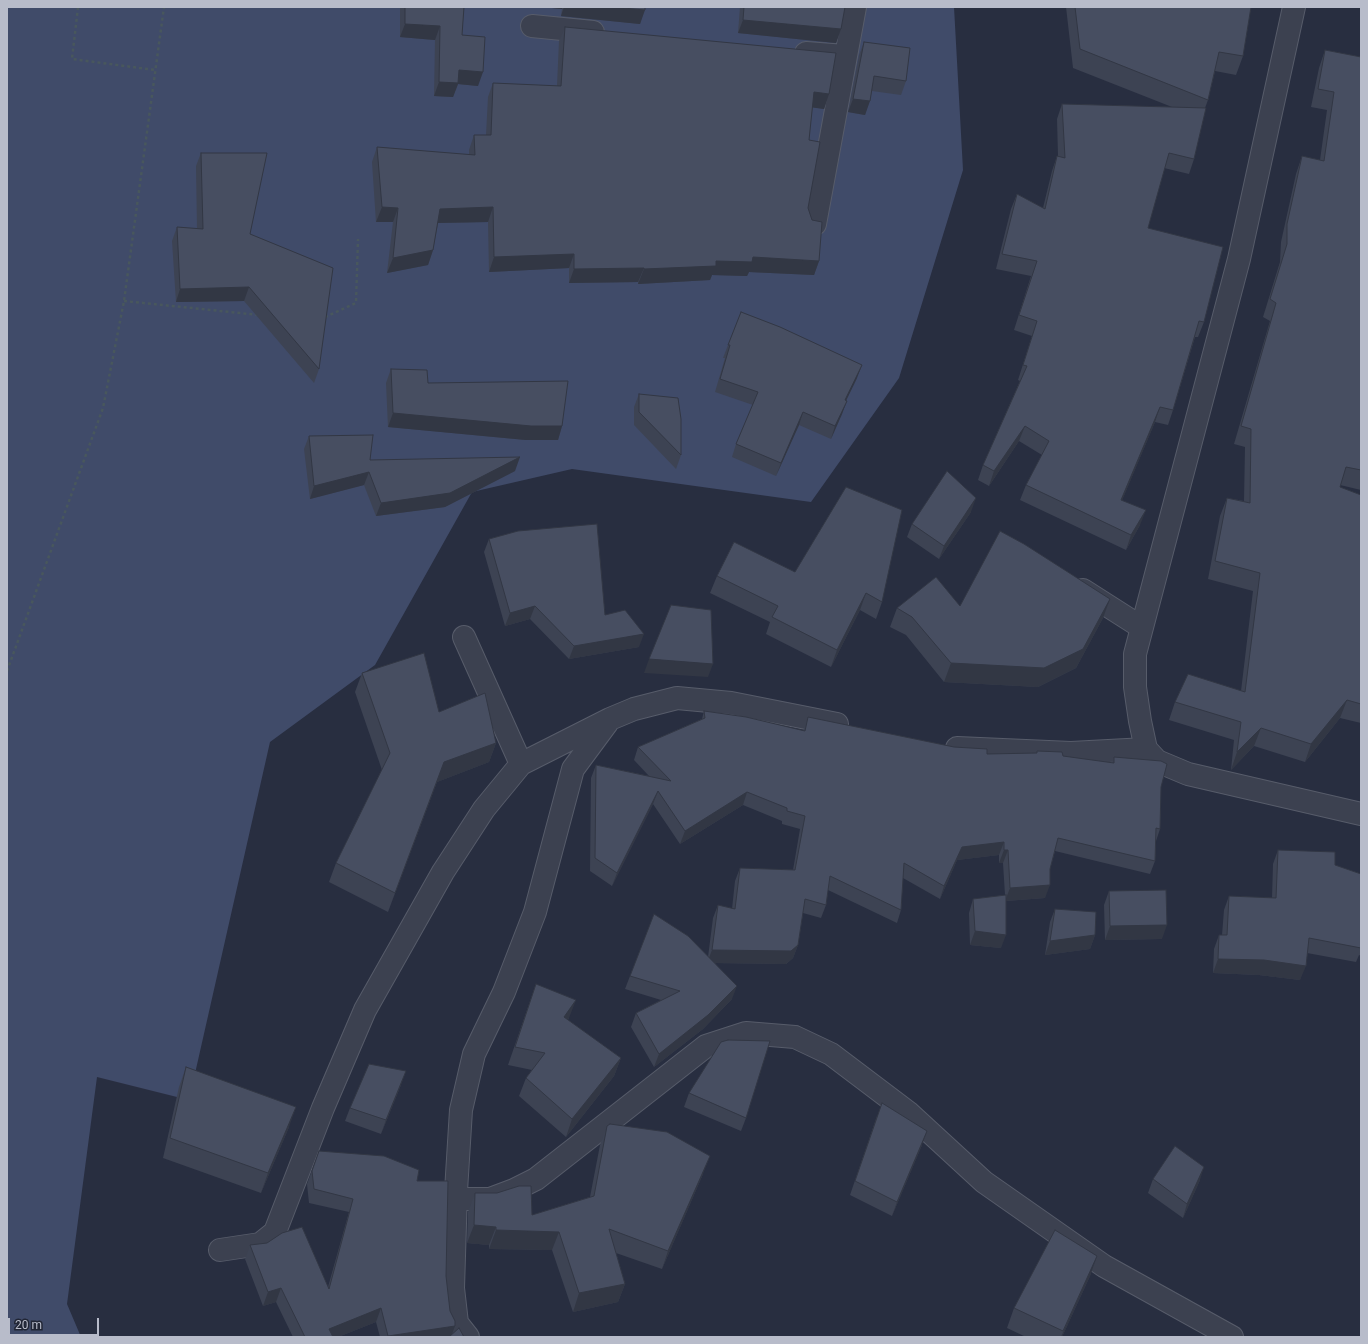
<!DOCTYPE html>
<style>
body{margin:0}
#map{position:relative;width:1368px;height:1344px;overflow:hidden;background:#282e40;font-family:Roboto,sans-serif}
canvas{display:block}
.frame{position:absolute;inset:0;border:8px solid #b8bcca;pointer-events:none}
.scale{position:absolute;left:8px;top:1318px;width:91px;height:18px;box-sizing:border-box;border:2px solid #b8bcca;border-top:0;padding-left:5px;font-size:12px;line-height:14px;white-space:nowrap;color:#b8bcca;-webkit-text-stroke:3px #212635;paint-order:stroke}
</style>
<div id="map">
<canvas width="1368" height="1344"></canvas>
<div class="frame"></div>
<div class="scale">20 m</div>
</div>
<script>
const ctx = document.querySelector('canvas').getContext('2d');
ctx.lineJoin = 'round';
function fill(path, color) {
  ctx.fillStyle = color;
  ctx.fill(path, 'evenodd');
}
function shape(rows) {
  const path = new Path2D();
  for (const r of rows) {
    path.moveTo(r[0], r[1]);
    for (let i = 2; i < r.length; i += 2) path.lineTo(r[i], r[i + 1]);
  }
  return path;
}
function trace(path, color, width, dash) {
  ctx.strokeStyle = color;
  ctx.lineWidth = width;
  ctx.lineCap = dash ? 'butt' : 'round';
  ctx.setLineDash(dash || []);
  ctx.stroke(path);
}
const water = shape([
 [7,7,954,7,963,170,899,378,811,502,572,469,472,492,375,665,270,742,189,1100,97,1077,67,1304,81,1337,7,1337]
]);
const path = shape([
 [78,7,72,59,155,70],
 [124,301,259,315],
 [325,317,356,303,358,239],
 [7,671,103,408,124,301,164,7]
]);
const minor = shape([
 [1294,7,1239,259,1135,654,1135,687,1140,721,1146,749,1157,761,1188,774,1361,814],
 [532,26,593,32],
 [806,53,845,56],
 [815,224,855,7],
 [1083,590,1141,627],
 [464,637,521,764],
 [957,748,1071,753,1146,749],
 [456,1199,490,1199,514,1190,536,1179,706,1046,746,1033,795,1037,831,1054,909,1113,984,1182,1104,1266,1232,1337],
 [220,1250,260,1244,275,1232,323,1108,365,1010,443,872,484,809,521,764,610,719,634,709,677,698,731,703,837,724],
 [468,1337,457,1323,453,1288,456,1191,461,1110,474,1054,504,992,535,912,573,769,607,723]
]);
const wall = shape([
 [400,7,464,7,462,35,478,86,458,84,453,97,434,96,435,40,400,37],
 [542,7,645,7,640,24,561,16,562,9],
 [740,7,845,7,841,29,836,43,738,33],
 [1066,7,1251,7,1243,56,1236,75,1215,71,1208,100,1205,108,1194,159,1189,174,1164,168,1148,228,1204,322,1198,337,1195,337,1173,410,1168,425,1155,422,1122,500,1140,525,1126,550,1020,500,1026,485,1042,455,1019,441,989,486,978,480,983,465,1020,381,1018,380,1032,336,1014,330,1031,276,996,269,1011,209,1017,194,1043,208,1052,171,1057,156,1058,156,1057,119,1062,104,1172,107,1073,68],
 [565,27,829,94,824,109,812,107,809,140,808,208,819,261,814,275,749,272,747,276,712,275,710,280,638,284,638,282,569,283,569,268,489,272,488,222,438,223,433,250,428,265,387,273,393,222,376,222,372,162,377,147,469,155,469,150,474,135,486,135,488,97,493,83,557,86,559,41],
 [864,42,906,81,901,95,872,91,865,115,848,112,859,55],
 [1325,50,1361,57,1361,490,1340,485,1340,487,1361,495,1361,723,1340,718,1305,762,1254,746,1231,770,1234,740,1169,720,1175,702,1241,691,1253,591,1208,579,1220,516,1227,498,1244,501,1245,447,1234,444,1270,321,1263,317,1280,262,1281,242,1296,174,1302,156,1320,160,1327,110,1311,107,1319,68],
 [201,153,250,234,319,369,314,383,244,301,176,302,172,241,177,227,197,229,196,166],
 [728,345,857,378,846,401,842,414,831,439,799,425,776,476,732,457,736,444,753,405,715,392,725,358,723,358],
 [391,369,428,383,562,426,558,440,526,440,388,427,386,383],
 [639,394,681,455,676,469,634,425,634,407],
 [309,436,370,460,515,471,445,507,376,516,364,485,310,499,304,449],
 [846,487,882,602,876,619,860,610,831,667,766,634,770,622,710,593,717,576,795,572],
 [971,512,939,559,907,537,912,524],
 [489,539,605,615,639,647,569,659,530,619,505,626,484,552],
 [1110,599,1103,618,1076,668,1038,687,944,682,906,635,890,627,897,608,960,606],
 [362,673,439,712,496,743,489,762,437,782,388,912,329,882,336,863,382,770,355,692],
 [704,711,803,731,808,717,987,754,1037,753,1037,751,1063,756,1112,763,1114,757,1161,787,1160,829,1156,841,1155,861,1150,874,1055,851,1050,869,1045,898,1006,901,1001,948,970,945,969,913,973,899,1005,895,1003,863,999,863,999,855,957,860,940,899,903,878,901,910,897,923,828,890,826,905,821,918,803,913,798,945,793,958,786,964,715,963,732,999,703,1029,654,1067,631,1027,636,1013,661,1000,625,989,630,976,708,957,713,918,718,905,732,909,735,881,740,868,793,870,800,829,782,824,782,821,743,805,680,844,653,804,612,886,590,871,591,778,596,765,649,776,634,760,638,747,702,719],
 [1278,850,1335,865,1361,874,1361,956,1359,955,1356,962,1307,953,1300,980,1259,975,1213,973,1214,949,1219,935,1222,935,1224,910,1229,896,1272,898,1273,864],
 [1109,891,1162,939,1105,940,1104,905],
 [1055,909,1095,935,1090,949,1045,955,1050,922],
 [536,984,569,1018,568,1020,621,1058,614,1076,566,1137,519,1096,526,1078,532,1070,508,1065],
 [186,1067,289,1127,261,1193,163,1158,179,1087],
 [401,1085,381,1134,345,1121,350,1108],
 [689,1093,746,1118,741,1131,684,1107],
 [877,1116,922,1145,892,1216,850,1195],
 [607,1126,703,1174,662,1269,616,1253,625,1284,618,1302,573,1312,552,1250,489,1249,489,1245,467,1243,468,1212,475,1193,532,1215,590,1197,600,1145],
 [319,1151,417,1181,446,1276,452,1334,464,1337,380,1337,376,1322,338,1337,293,1337,276,1302,263,1306,245,1259,250,1245,267,1243,328,1287,349,1212,309,1203,307,1184],
 [1153,1179,1200,1180,1183,1218,1148,1193],
 [1097,1256,1090,1276,1062,1337,1026,1337,1007,1328,1014,1308]
]);
const shadedWall = shape([
 [542,7,562,7,562,9],
 [564,7,612,7,645,10,640,24,561,16],
 [743,20,841,29,836,43,738,33],
 [405,24,440,26,435,40,400,37],
 [459,70,483,72,478,86,458,84,453,97,434,96,439,82],
 [814,92,829,94,824,109,809,107],
 [853,99,870,101,865,115,848,112],
 [382,207,398,208,393,222,376,222],
 [493,207,488,222,435,223,440,209],
 [433,250,428,265,387,273,393,258],
 [574,254,569,268,489,272,494,257],
 [753,257,819,261,814,275,749,272,747,276,712,275,710,280,638,284,644,269,716,261],
 [644,268,638,282,569,283,574,269],
 [249,287,244,301,176,302,180,289],
 [862,365,857,378,840,413,845,400],
 [847,401,842,414,831,439,835,426],
 [1160,407,1155,422,1116,515,1121,500],
 [803,412,799,425,776,476,781,463],
 [393,413,562,426,558,440,526,440,388,427],
 [1025,426,1019,441,989,486,994,471],
 [520,457,515,471,445,507,376,516,381,503],
 [369,472,364,485,310,499,314,486],
 [976,498,971,512,939,559,944,546],
 [1146,510,1140,525,1126,550,1131,535],
 [866,593,860,610,831,667,837,650],
 [1110,599,1103,618,1076,668,1038,687,944,682,951,663],
 [535,606,530,619,505,626,510,613],
 [644,634,639,647,569,659,574,646],
 [649,659,713,664,708,677,644,673],
 [1347,700,1340,718,1305,762,1311,744],
 [1261,728,1254,746,1231,770,1237,752],
 [496,743,489,762,437,782,388,912,444,762],
 [658,791,653,804,612,886,617,873],
 [747,792,743,805,680,844,685,831],
 [1004,842,999,855,957,860,940,899,944,886,962,847],
 [1004,850,1008,850,1003,863,999,863],
 [1050,885,1045,898,1005,901,1010,888],
 [1167,925,1162,939,1105,940,1110,926],
 [975,931,1006,935,1001,948,970,945],
 [1095,935,1090,949,1045,955,1050,941],
 [798,945,793,958,786,964,707,963,712,950],
 [1218,959,1264,960,1306,966,1300,980,1259,975,1213,973],
 [737,986,732,999,703,1029,654,1067,659,1054],
 [576,1000,569,1018,557,1035,564,1017],
 [621,1058,614,1076,566,1137,572,1119],
 [406,1071,401,1085,381,1134,386,1120],
 [296,1107,289,1127,261,1193,268,1173],
 [927,1131,922,1145,892,1216,897,1202],
 [710,1156,703,1174,662,1269,668,1251],
 [1204,1167,1200,1180,1183,1218,1187,1204],
 [474,1225,496,1227,489,1245,467,1243],
 [496,1230,559,1232,552,1250,489,1249],
 [1097,1256,1090,1276,1062,1337,1061,1337],
 [625,1284,618,1302,573,1312,579,1293],
 [281,1288,276,1302,263,1306,268,1292],
 [381,1308,376,1322,338,1337,326,1337,329,1329],
 [455,1326,451,1337,387,1337,388,1336]
]);
const building = shape([
 [405,7,464,7,462,35,485,37,483,72,459,70,458,83,439,82,440,26,405,24,405,7],
 [612,7,645,7,645,10,612,7],
 [744,7,845,7,841,29,743,20,744,7],
 [1075,7,1251,7,1243,56,1219,52,1208,100,1080,49,1075,7],
 [565,27,836,53,829,94,814,92,809,140,820,142,808,208,812,220,822,222,819,261,753,257,752,262,716,261,716,266,644,269,644,268,574,269,574,254,494,257,493,207,440,209,433,250,393,258,398,208,382,207,377,147,475,155,474,135,491,135,493,83,561,86,565,27],
 [864,42,910,48,906,81,874,76,870,101,853,99,864,42],
 [1325,50,1361,57,1361,470,1346,467,1340,487,1361,495,1361,704,1347,700,1311,744,1261,728,1237,752,1241,722,1175,702,1188,674,1245,692,1260,573,1215,561,1227,498,1250,503,1251,429,1241,426,1276,303,1270,299,1287,244,1287,224,1302,156,1324,161,1334,92,1318,89,1325,50],
 [1062,104,1206,108,1194,159,1169,153,1148,228,1223,247,1204,322,1199,321,1173,410,1160,407,1121,500,1146,510,1131,535,1026,485,1049,441,1025,426,994,471,983,465,1027,366,1023,365,1037,321,1019,315,1037,261,1002,254,1017,194,1045,209,1057,156,1065,158,1062,104],
 [201,153,267,153,250,234,333,268,319,369,249,287,180,289,177,227,203,229,201,153],
 [741,312,780,327,862,365,845,400,847,401,835,426,803,412,781,463,736,444,758,392,720,379,730,345,728,345,741,312],
 [391,369,427,370,428,383,568,381,562,426,531,426,393,413,391,369],
 [639,394,678,398,681,419,681,455,639,412,639,394],
 [373,435,370,460,520,457,450,493,381,503,369,472,314,486,309,436,373,435],
 [947,471,976,498,944,546,912,524,947,471],
 [846,487,902,510,882,602,866,593,837,650,772,617,778,606,717,576,734,542,795,572,846,487],
 [597,524,605,615,625,610,644,634,574,646,535,606,510,613,489,539,518,531,597,524],
 [1000,531,1024,544,1110,599,1083,649,1044,668,951,663,912,617,897,608,936,577,960,606,1000,531],
 [671,605,711,610,713,664,649,659,671,605],
 [424,653,439,712,485,693,496,743,444,762,395,893,336,863,390,753,362,673,424,653],
 [704,711,746,717,805,731,808,717,954,747,987,749,987,754,1037,753,1037,751,1062,752,1063,756,1114,763,1114,757,1161,761,1167,764,1161,787,1160,829,1156,828,1155,861,1058,838,1050,869,1050,885,1010,888,1008,850,1004,850,1004,842,962,847,944,886,904,863,901,910,830,876,826,905,805,899,798,945,791,951,712,950,718,905,735,909,740,868,795,870,805,816,787,811,787,808,747,792,685,831,658,791,617,873,595,858,596,765,671,781,638,747,705,718,704,711],
 [1278,850,1335,852,1335,865,1361,874,1361,948,1309,938,1306,966,1264,960,1218,959,1219,935,1227,935,1229,896,1276,898,1278,850],
 [1166,890,1167,925,1110,926,1109,891,1166,890],
 [1006,895,1006,935,975,931,973,899,1006,895],
 [1055,909,1096,912,1095,935,1050,941,1055,909],
 [654,914,688,936,737,986,708,1015,659,1054,636,1013,680,991,630,976,654,914],
 [536,984,576,1000,564,1017,621,1058,572,1119,526,1078,545,1053,515,1047,536,984],
 [728,1040,770,1041,746,1118,689,1093,721,1042,728,1040],
 [369,1064,406,1071,386,1120,350,1108,369,1064],
 [186,1067,296,1107,268,1173,170,1138,186,1067],
 [882,1103,927,1131,897,1202,855,1181,882,1103],
 [610,1124,667,1132,710,1156,668,1251,609,1229,625,1284,579,1293,559,1232,496,1230,496,1227,474,1225,475,1193,497,1193,519,1186,531,1186,532,1215,594,1196,607,1126,610,1124],
 [1175,1146,1204,1167,1187,1204,1153,1179,1175,1146],
 [319,1151,384,1156,419,1170,417,1181,448,1181,446,1276,450,1311,455,1321,455,1326,388,1336,381,1308,329,1329,333,1337,305,1337,281,1288,268,1292,250,1245,267,1243,282,1233,302,1227,329,1289,353,1199,314,1189,312,1171,319,1151],
 [1055,1230,1097,1256,1063,1331,1014,1308,1055,1230],
 [459,1328,464,1337,449,1337,459,1328]
]);
fill(water, '#404b69');
trace(minor, '#575c6a', 24);
trace(path, '#48575d', 2.5, [3, 3]);
trace(minor, '#3c4150', 22);
fill(wall, '#3d4353');
fill(shadedWall, '#323744');
fill(building, '#474e61');
trace(building, '#323744', 1);
</script>
